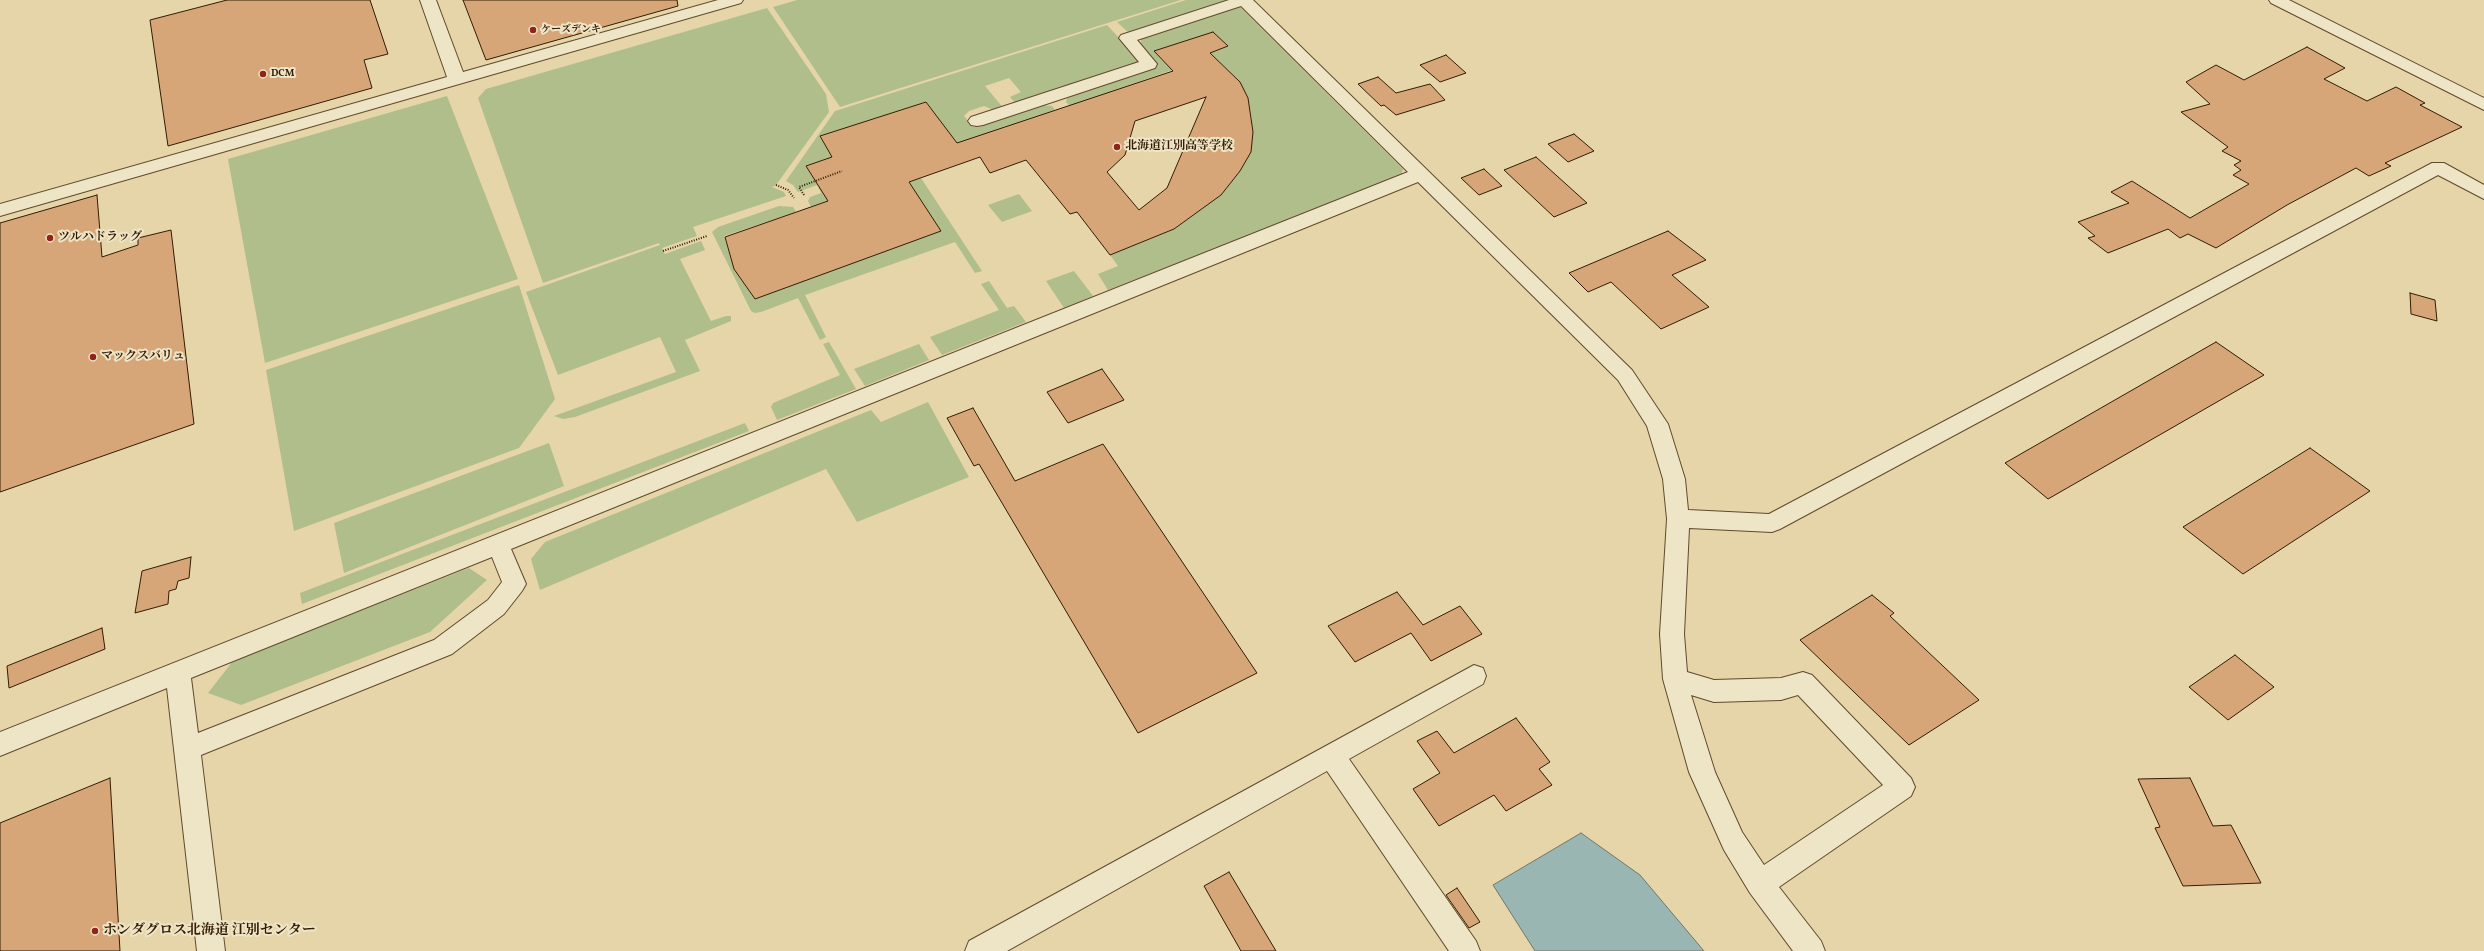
<!DOCTYPE html>
<meta charset="utf-8">
<style>
body{margin:0}
canvas{display:block;background:#e5d5a8}
</style>
<canvas width="2484" height="951"></canvas>
<script>
const ctx = document.querySelector('canvas').getContext('2d');
ctx.lineJoin = 'round';
function fill(path, color) {
  ctx.fillStyle = color;
  ctx.fill(path, 'evenodd');
}
function shape(rows) {
  const path = new Path2D();
  for (const r of rows) {
    path.moveTo(r[0], r[1]);
    for (let i = 2; i < r.length; i += 2) path.lineTo(r[i], r[i + 1]);
  }
  return path;
}
function trace(path, color, width, dash) {
  ctx.strokeStyle = color;
  ctx.lineWidth = width;
  ctx.lineCap = dash ? 'butt' : 'round';
  ctx.setLineDash(dash || []);
  ctx.stroke(path);
}
function label(font, color, halo, rows, align = 'center') {
  ctx.font = font + ' Vollkorn,"Noto Serif JP",serif';
  ctx.lineWidth = 4;
  ctx.setLineDash([]);
  ctx.textBaseline = 'middle';
  ctx.strokeStyle = halo;
  ctx.fillStyle = color;
  for (const [text, x, y, turn = 0] of rows) {
    ctx.save();
    ctx.translate(x, y);
    ctx.rotate((+turn || 0) * Math.PI / 180);
    ctx.textAlign = isNaN(turn) ? turn : align;
    if (halo) ctx.strokeText(text, 0, 0);
    ctx.fillText(text, 0, 0);
    ctx.restore();
  }
}
const green = shape([
 [797,0,1181,0,840,107,773,7],
 [1186,0,1230,0,1129,33,1117,22],
 [1239,6,1403,169,1401,176,1108,290,1098,274,1118,266,1110,255,1174,229,1221,195,1240,171,1251,152,1253,132,1251,115,1248,98,1240,82,1210,53,1228,46,1213,32,1154,51,1172,70,1070,106,1066,102,1067,98,1156,66,1141,47,1141,38],
 [767,8,826,94,829,112,776,185,772,187,784,192,786,196,693,227,697,236,662,248,665,254,701,241,705,250,680,259,711,321,726,316,731,316,731,321,685,340,700,371,575,417,563,419,554,416,676,372,660,337,558,375,526,292,660,245,659,243,543,283,478,98,486,89],
 [1107,25,1138,58,1139,63,1017,105,1010,97,1021,92,1009,78,985,86,1005,110,994,110,984,106,969,111,964,116,973,127,1041,105,1052,106,1055,110,968,140,959,146,926,102,820,136,832,157,806,166,813,178,840,169,906,174,811,207,808,201,810,197,821,193,817,185,798,192,793,185,786,181,835,111],
 [447,96,518,279,265,363,228,159],
 [921,178,982,271,975,273,955,242,805,295,826,337,820,340,798,298,761,312,755,313,751,311,712,232,718,227,779,206,793,207,796,212,724,236,734,269,755,299,940,231,909,182],
 [1019,194,1032,211,1002,222,988,205],
 [1074,271,1093,296,1064,308,1046,281],
 [989,281,1007,308,1014,306,1026,322,942,355,930,337,999,310,981,284],
 [519,285,555,399,519,448,294,531,266,370],
 [829,342,856,389,777,420,771,407,773,403,840,375,823,344],
 [919,344,929,360,865,386,854,369],
 [928,402,969,477,857,522,826,469,540,590,531,559,545,542,871,410,881,422],
 [745,423,749,431,302,604,300,593],
 [549,443,564,486,344,573,334,523],
 [469,568,487,580,430,632,241,705,208,693,233,661]
]);
const water = shape([
 [1581,833,1640,875,1704,951,1535,951,1493,885,1581,833]
]);
const building = shape([
 [227,0,370,0,388,54,364,60,372,88,168,146,150,20,227,0],
 [463,0,677,0,678,6,486,60,463,0],
 [1213,32,1228,46,1210,53,1240,82,1248,98,1253,132,1251,152,1240,171,1221,195,1174,229,1110,255,1077,212,1070,214,1026,160,990,173,980,157,909,182,941,231,755,299,734,269,725,237,828,201,806,166,832,157,820,136,926,102,957,143,1173,71,1154,51,1213,32],
 [1206,97,1167,188,1139,210,1107,172,1125,155,1135,121,1206,97],
 [2307,47,2345,68,2324,79,2367,101,2396,87,2425,103,2420,105,2462,127,2385,163,2391,166,2369,176,2356,168,2287,205,2216,248,2188,234,2180,238,2168,229,2108,253,2088,238,2095,236,2078,222,2129,203,2111,192,2132,181,2190,218,2249,184,2233,175,2241,170,2234,165,2241,161,2222,151,2228,147,2181,112,2210,104,2186,82,2216,65,2244,80,2307,47],
 [1446,55,1466,73,1440,82,1420,65,1446,55],
 [1378,77,1396,93,1430,84,1445,100,1396,115,1384,105,1381,106,1358,84,1378,77],
 [1574,134,1594,151,1568,162,1548,144,1574,134],
 [1536,157,1587,203,1554,217,1504,170,1536,157],
 [1484,169,1502,186,1479,195,1461,178,1484,169],
 [97,195,102,257,138,245,138,238,171,230,194,424,0,492,0,223,97,195],
 [1668,231,1706,260,1672,275,1709,307,1661,329,1611,282,1588,292,1569,273,1668,231],
 [2410,293,2435,300,2437,321,2411,314,2410,293],
 [2216,342,2264,375,2048,499,2005,463,2216,342],
 [1102,369,1124,400,1068,423,1047,392,1102,369],
 [973,408,1015,481,1103,444,1257,673,1138,733,979,464,974,466,947,418,973,408],
 [2310,448,2370,491,2243,574,2183,527,2310,448],
 [191,557,189,578,178,581,176,589,169,591,168,604,135,613,142,571,191,557],
 [1397,592,1423,625,1460,606,1482,634,1431,661,1411,633,1355,662,1328,626,1397,592],
 [1872,595,1894,613,1890,616,1979,700,1909,745,1800,640,1872,595],
 [102,628,105,649,9,688,7,666,102,628],
 [2235,655,2274,687,2228,720,2189,687,2235,655],
 [1516,718,1550,762,1539,769,1552,785,1506,811,1494,795,1439,826,1413,789,1440,773,1417,741,1437,731,1454,753,1516,718],
 [110,778,120,951,0,951,0,823,110,778],
 [2190,778,2213,826,2231,825,2261,883,2183,886,2155,828,2160,827,2138,779,2190,778],
 [1229,872,1276,951,1241,951,1204,886,1229,872],
 [1457,888,1480,922,1469,928,1446,895,1457,888]
]);
const path = shape([
 [776,185,788,190,794,198],
 [804,195,799,187,842,171],
 [663,251,707,236]
]);
const minor = shape([
 [420,0,436,0,463,72,718,0,743,0,741,3,0,216,0,204,447,77,420,0],
 [1229,0,1253,0,1632,370,1668,424,1685,479,1688,510,1769,514,2432,163,2444,163,2484,185,2484,199,2438,175,1780,529,1772,532,1689,528,1684,634,1687,672,1714,680,1781,678,1803,672,1812,675,1911,778,1915,787,1911,796,1779,887,1821,941,1825,951,1793,951,1750,893,1724,850,1689,772,1663,679,1660,634,1667,519,1663,479,1647,426,1618,380,1418,182,511,549,526,584,522,591,504,614,452,654,201,755,225,951,197,951,167,688,0,756,0,732,1408,172,1241,6,1137,40,1157,64,1155,68,983,125,977,126,971,125,968,121,971,117,1139,62,1119,38,1121,35,1229,0],
 [492,557,502,582,488,600,434,640,198,733,191,678,492,557],
 [1691,695,1714,702,1781,700,1798,695,1883,785,1764,865,1742,832,1715,772,1691,695],
 [2269,0,2289,0,2484,98,2484,110,2271,3,2269,0],
 [1474,665,1483,668,1486,676,1483,684,1349,759,1476,941,1480,951,1449,951,1327,771,1007,951,965,951,969,941,1474,665]
]);
const markers = [
 [533,30,4,"#8f2418"],
 [263,74,4,"#8f2418"],
 [1117,147,4,"#8f2418"],
 [50,238,4,"#8f2418"],
 [93,357,4,"#8f2418"],
 [95,931,4,"#8f2418"]
];
const farPoinames = [
 ["ケーズデンキ",541,30],
 ["DCM",271,74]
];
const poiNames = [
 ["北海道江別高等学校",1125,147],
 ["ツルハドラッグ",58,238],
 ["マックスバリュ",101,357]
];
const nearPoinames = [
 ["ホンダグロス北海道 江別センター",103,931]
];
fill(green, '#b0be8b');
fill(water, '#99b6b2');
trace(water, '#70786c', 1);
fill(building, '#d6a679');
trace(building, '#331c03', 1);
trace(minor, '#604a2c', 2);
trace(path, '#331c03', 2, [1, 1.5]);
fill(minor, '#eee4c6');
for (const [x, y, r, color] of markers) {
  const dot = new Path2D();
  dot.arc(x, y, r, 0, 2 * Math.PI);
  ctx.fillStyle = color;
  ctx.fill(dot);
  trace(dot, '#eee4c6', 1.5);
}
label('bold 10px', '#331c03', '#eee4c6', farPoinames, 'left');
label('bold 12px', '#331c03', '#eee4c6', poiNames, 'left');
label('bold 14px', '#331c03', '#eee4c6', nearPoinames, 'left');
</script>
